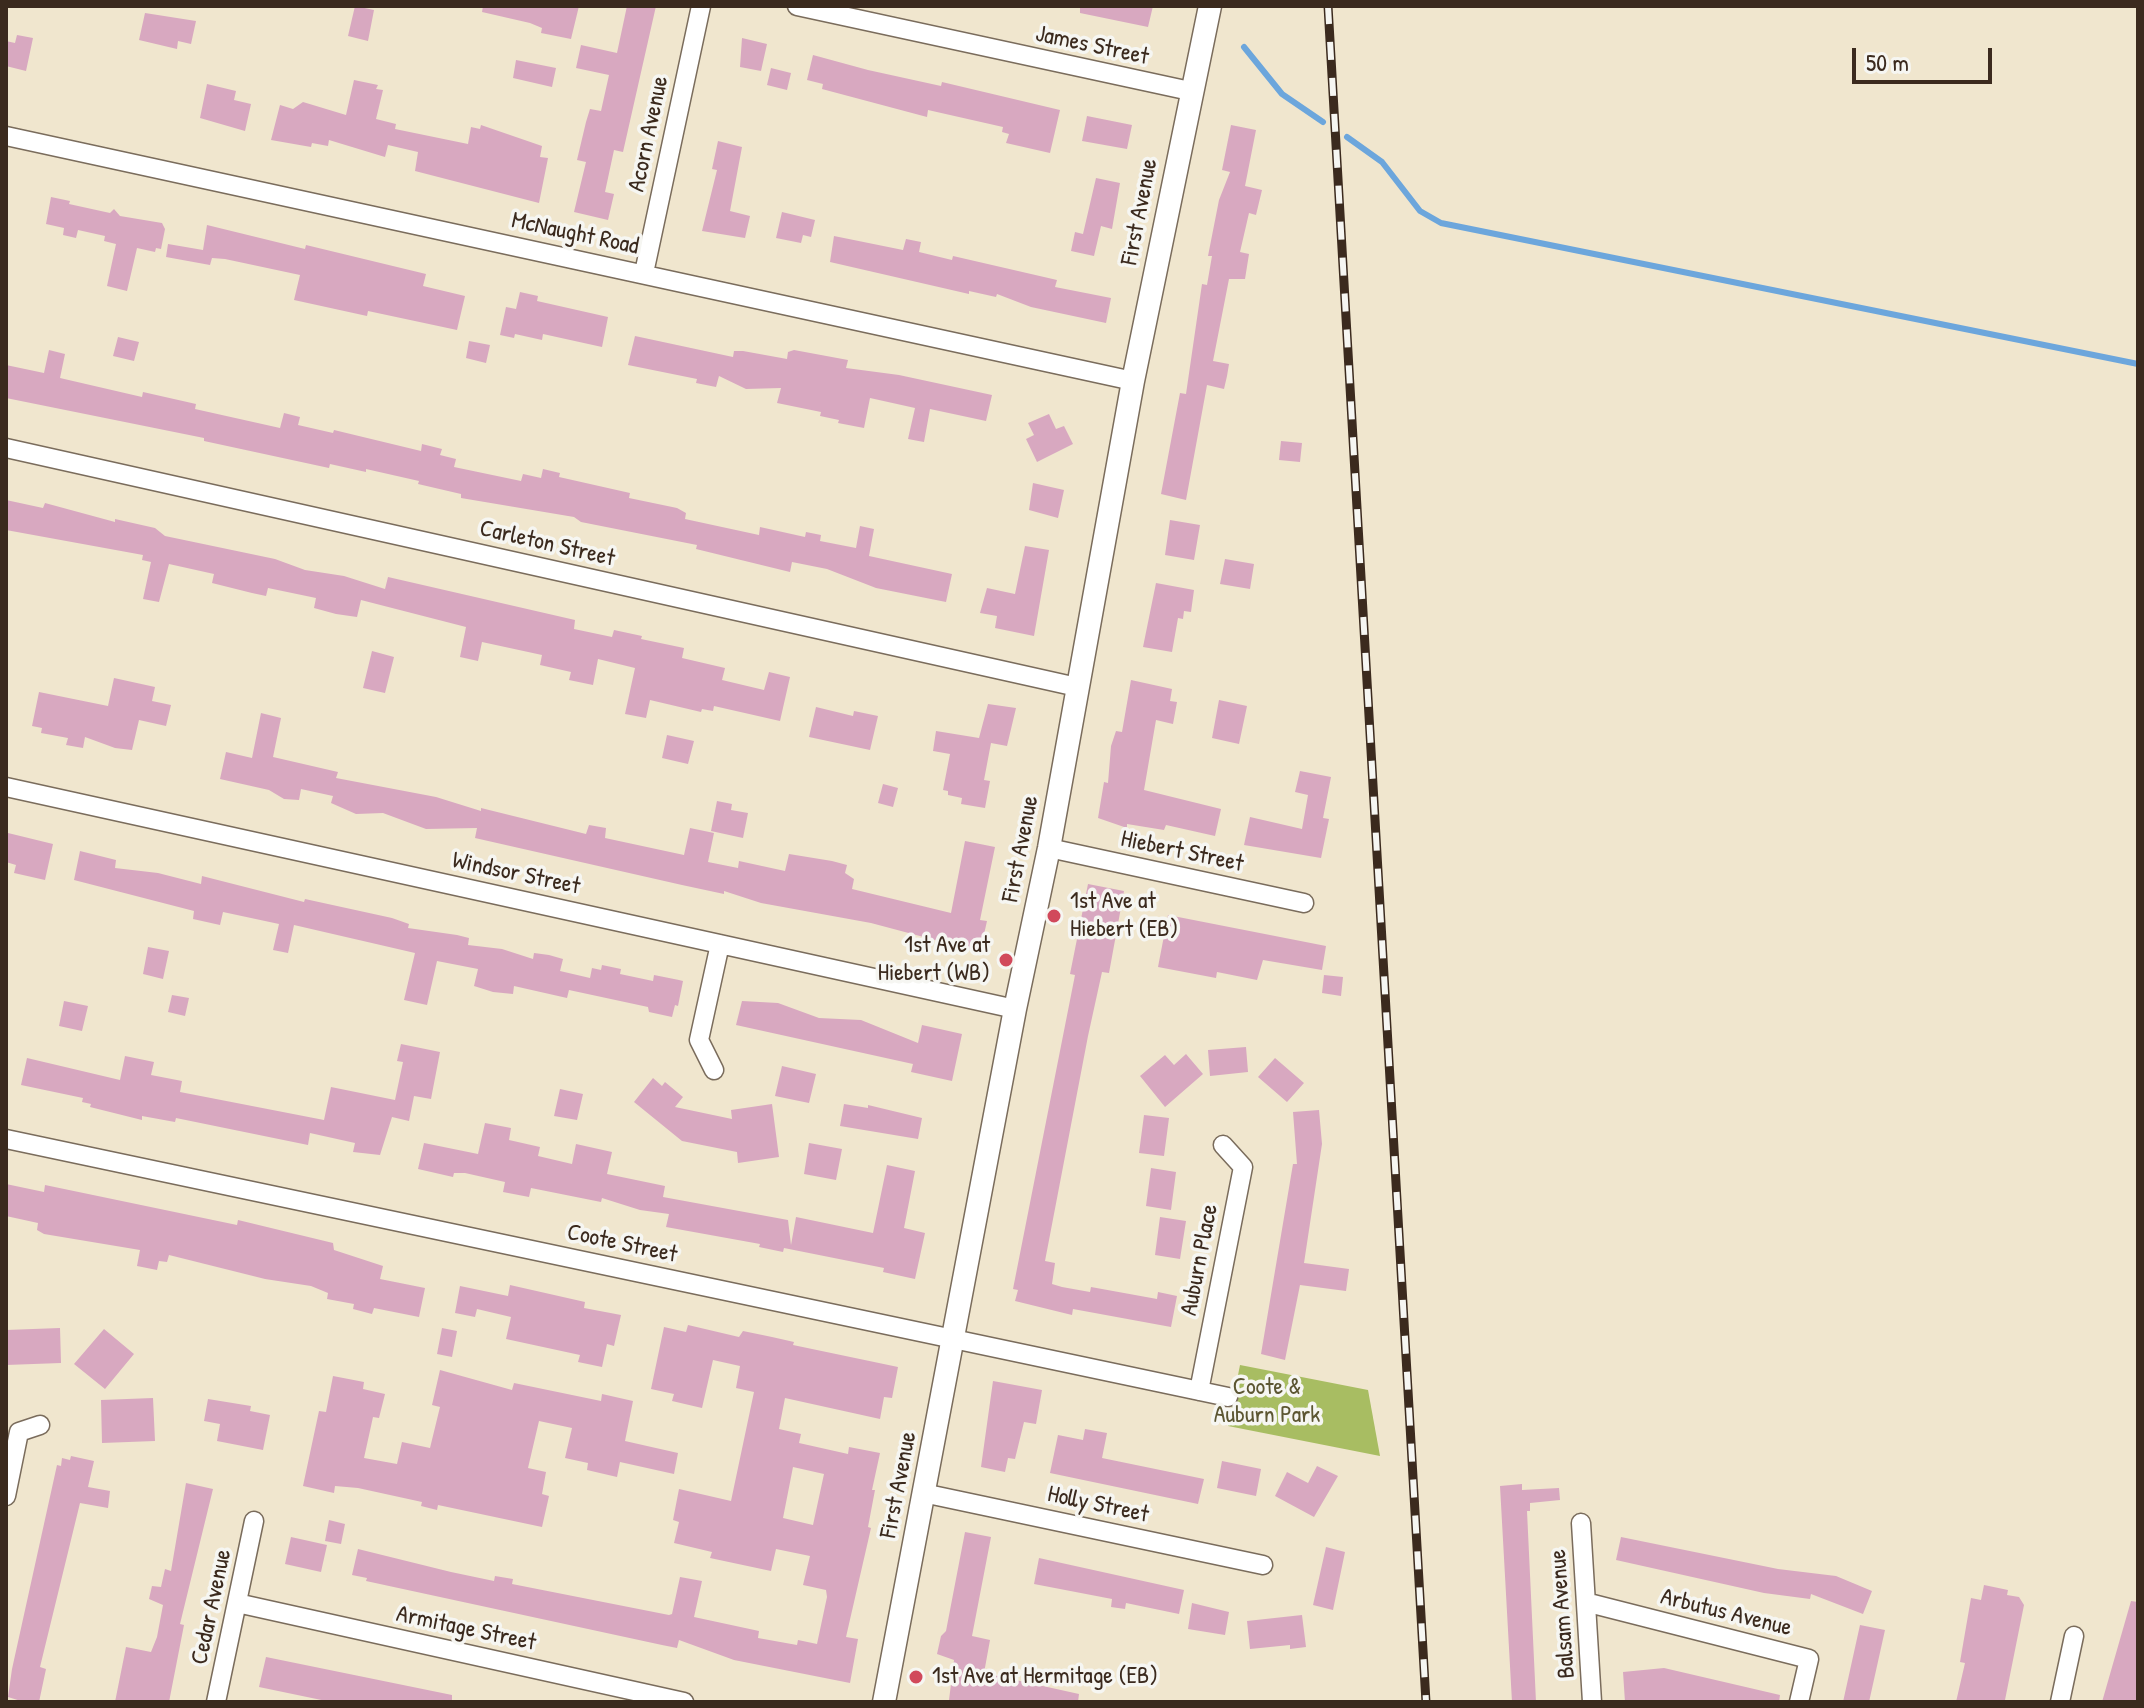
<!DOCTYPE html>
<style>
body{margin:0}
#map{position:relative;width:2144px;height:1708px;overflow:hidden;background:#f0e6ce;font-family:"Patrick Hand",sans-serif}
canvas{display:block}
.frame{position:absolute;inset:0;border:8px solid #3b2a1e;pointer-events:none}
.scale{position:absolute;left:1852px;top:48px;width:140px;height:36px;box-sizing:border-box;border:4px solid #3b2a1e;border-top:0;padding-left:10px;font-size:24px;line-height:28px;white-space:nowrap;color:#3b2a1e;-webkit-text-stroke:6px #f6f6f2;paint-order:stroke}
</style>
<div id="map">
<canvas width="2144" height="1708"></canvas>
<div class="frame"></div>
<div class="scale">50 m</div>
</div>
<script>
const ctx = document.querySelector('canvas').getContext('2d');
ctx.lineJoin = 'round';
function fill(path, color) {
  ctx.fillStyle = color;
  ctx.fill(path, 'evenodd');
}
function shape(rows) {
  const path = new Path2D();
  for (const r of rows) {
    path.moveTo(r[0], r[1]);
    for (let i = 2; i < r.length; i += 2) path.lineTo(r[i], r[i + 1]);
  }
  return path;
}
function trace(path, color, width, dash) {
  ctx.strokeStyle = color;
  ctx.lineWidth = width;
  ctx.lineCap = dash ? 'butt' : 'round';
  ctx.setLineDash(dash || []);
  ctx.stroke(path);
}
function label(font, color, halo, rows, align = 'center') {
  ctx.font = font + ' "Patrick Hand",sans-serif';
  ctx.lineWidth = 7;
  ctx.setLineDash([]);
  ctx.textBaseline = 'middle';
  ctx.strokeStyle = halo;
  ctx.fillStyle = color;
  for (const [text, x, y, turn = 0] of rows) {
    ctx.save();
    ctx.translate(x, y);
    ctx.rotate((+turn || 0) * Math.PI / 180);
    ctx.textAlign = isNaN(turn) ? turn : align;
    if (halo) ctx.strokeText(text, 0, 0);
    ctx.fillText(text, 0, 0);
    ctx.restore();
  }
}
const green = shape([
 [1240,1365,1368,1390,1380,1456,1228,1426]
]);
const stream = shape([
 [1244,47,1282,94,1323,122],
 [1347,137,1382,162,1420,211,1441,223,2138,364]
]);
const building = shape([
 [355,6,374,10,368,41,348,36],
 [483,6,579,6,571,39,541,33,542,28,530,23,482,12],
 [627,6,656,6,623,152,614,150,605,192,614,194,608,220,574,212,586,162,577,160,586,122,590,109,601,111,609,75,576,68,581,45,617,53],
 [1080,6,1153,6,1148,27,1080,13],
 [145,13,196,21,191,44,178,41,177,49,139,40],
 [17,35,33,38,26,71,6,66,6,41,15,43],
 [742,38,767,44,761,71,740,67],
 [813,55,868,70,941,86,942,82,1060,110,1050,153,1006,143,1009,134,1002,132,1003,127,928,110,927,117,822,89,823,84,807,80],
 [516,60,556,68,552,87,513,78],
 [771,68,791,73,787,90,767,85],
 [354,80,378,85,376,89,383,90,376,119,396,124,395,129,468,144,471,127,480,129,481,125,542,146,540,157,548,158,539,203,415,171,418,152,388,145,385,157,329,140,328,146,312,143,311,147,271,140,280,105,293,109,303,102,346,115],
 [207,84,236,91,234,100,251,104,245,131,200,118],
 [1087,116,1132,125,1127,149,1082,141],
 [1231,125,1256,130,1245,186,1262,190,1256,215,1249,213,1240,252,1249,254,1245,279,1229,279,1213,361,1229,364,1227,376,1224,389,1207,385,1186,500,1161,494,1180,393,1186,394,1202,284,1207,285,1212,256,1208,256,1219,200,1230,172,1222,170],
 [718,141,742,147,730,211,750,216,745,238,702,231,717,170,712,169],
 [1096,178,1120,183,1112,229,1101,226,1094,256,1071,251,1075,232,1083,234],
 [51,197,70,201,69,204,110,213,114,209,120,216,162,223,165,229,161,249,156,248,155,252,137,248,127,291,107,286,116,244,104,241,105,236,78,230,76,238,63,235,64,228,46,224],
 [782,212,815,220,811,237,803,235,801,243,776,238],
 [207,225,305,249,306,245,426,274,423,286,465,296,457,330,368,311,367,316,294,300,300,275,225,259,212,258,210,265,166,257,168,244,203,250],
 [834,236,903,250,906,239,921,242,919,252,952,260,953,256,1057,280,1055,287,1111,298,1106,323,1031,307,997,294,996,297,969,291,969,294,830,262],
 [520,292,538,296,537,301,608,317,602,347,543,334,542,340,515,334,514,338,500,335,506,307,516,309],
 [635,336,733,357,734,351,743,351,787,359,788,352,794,350,848,360,846,368,899,375,992,395,986,421,930,409,924,442,908,439,915,408,870,398,864,428,838,423,839,420,820,416,821,412,777,403,781,388,746,389,719,376,716,387,696,383,697,379,628,365],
 [118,337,139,342,134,361,113,356],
 [469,341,490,345,486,363,466,358],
 [49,350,65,354,60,378,142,397,143,392,196,404,195,409,280,428,284,413,300,417,298,425,333,433,334,430,421,451,422,444,442,449,440,455,456,459,454,467,521,481,523,474,541,478,543,469,560,473,559,477,630,493,629,498,677,508,686,513,685,519,759,535,760,527,805,537,806,532,821,535,820,541,856,548,860,526,874,529,869,556,952,574,946,602,876,588,827,569,792,562,790,572,696,549,697,545,581,522,574,517,461,498,461,494,418,484,419,481,366,469,366,472,330,464,329,468,204,441,204,438,6,398,6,365,44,373],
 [1049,414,1056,429,1064,426,1073,444,1037,462,1026,439,1034,435,1028,423],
 [1281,441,1302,443,1300,462,1279,460],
 [1033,483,1064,490,1058,518,1029,510],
 [6,500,43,508,45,503,115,522,115,519,155,528,165,536,275,559,305,570,344,576,385,589,388,577,575,620,574,629,612,637,614,630,642,636,641,639,684,648,682,658,725,668,722,680,764,690,769,672,790,677,780,721,714,706,713,711,702,709,701,712,650,700,646,718,625,714,635,668,598,659,593,685,569,680,571,672,540,665,542,655,482,642,478,661,460,657,466,627,361,600,357,617,336,614,314,608,316,598,268,588,266,596,252,593,212,583,214,574,169,564,159,602,143,599,151,562,142,560,143,555,6,530],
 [1170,520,1200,525,1194,560,1165,555],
 [1025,546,1049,550,1034,636,995,628,997,616,980,613,987,588,1015,594],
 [1225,559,1254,564,1250,589,1220,584],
 [1156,583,1194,590,1191,612,1184,611,1183,619,1178,618,1172,652,1143,647],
 [372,651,394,657,385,693,363,688],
 [114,678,155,687,152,701,171,705,166,726,139,720,132,750,115,748,85,737,83,748,66,745,68,738,41,733,42,728,32,726,39,692,108,706],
 [1131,680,1172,689,1170,701,1177,702,1173,724,1156,720,1144,790,1221,809,1215,836,1166,825,1164,830,1127,824,1127,828,1098,818,1104,782,1108,783,1111,746,1116,731,1122,732],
 [1219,700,1247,706,1239,744,1212,738],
 [988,704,1016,708,1007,746,991,743,984,780,990,781,985,808,961,804,962,798,948,795,948,791,943,790,950,754,933,751,936,731,979,738],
 [816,707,853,716,854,711,878,716,870,750,809,737],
 [261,713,281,718,273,757,338,772,336,778,436,797,481,811,481,808,586,834,589,825,606,828,605,838,684,855,690,828,714,833,708,862,738,868,739,861,785,871,789,854,832,861,847,865,845,873,854,879,852,889,951,913,965,841,995,847,980,920,987,921,980,952,871,923,761,903,724,891,724,894,682,885,475,838,477,828,426,829,383,813,356,814,331,803,333,796,301,789,299,800,284,799,269,790,220,779,226,752,252,758],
 [667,735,694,741,688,764,662,758],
 [1300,771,1331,777,1323,818,1329,819,1321,858,1244,845,1250,817,1302,829,1308,795,1295,792],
 [883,784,898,788,893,807,878,803],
 [717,801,732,804,731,810,748,813,743,838,711,831],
 [8,833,53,844,45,880,14,873,16,865,6,862],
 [80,851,116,860,115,868,158,873,201,884,202,876,304,902,305,899,392,918,409,924,408,928,457,935,469,938,468,945,502,949,533,959,534,953,549,955,563,959,560,971,590,978,592,968,601,970,602,965,621,969,620,974,653,981,654,975,679,980,683,981,678,1006,675,1005,672,1017,649,1012,648,1007,569,990,567,998,514,986,513,994,493,992,474,986,478,969,437,961,427,1005,404,1000,415,953,294,925,288,953,273,950,279,924,223,912,220,925,193,919,194,911,74,880],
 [1088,884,1124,891,1109,973,1102,972,1088,1036,1045,1261,1055,1263,1052,1284,1062,1287,1090,1292,1091,1287,1157,1299,1158,1292,1177,1296,1171,1327,1073,1309,1072,1315,1015,1301,1018,1290,1013,1289,1075,975,1070,974],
 [1168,915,1326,946,1322,970,1263,960,1257,980,1217,972,1216,978,1158,967],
 [148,947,169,951,163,979,143,974],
 [1324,975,1343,977,1341,996,1322,993],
 [172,995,189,998,185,1016,168,1012],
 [64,1001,88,1006,82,1031,59,1026],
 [742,1001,778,1003,819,1018,861,1020,918,1043,922,1025,962,1034,952,1081,911,1072,913,1064,736,1025],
 [401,1044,440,1052,431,1099,414,1096,409,1121,392,1117,380,1155,353,1152,355,1143,310,1133,308,1145,176,1118,175,1122,142,1116,142,1120,90,1107,91,1104,82,1102,83,1098,21,1085,27,1058,120,1080,125,1056,154,1062,151,1075,182,1081,180,1092,324,1120,331,1087,395,1100,403,1062,397,1061],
 [1246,1047,1248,1072,1210,1076,1208,1050],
 [1186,1054,1203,1074,1165,1107,1140,1076,1165,1055,1174,1065],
 [1275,1058,1304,1083,1287,1102,1258,1077],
 [782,1066,816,1074,809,1103,775,1096],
 [653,1078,662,1086,665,1082,683,1097,675,1107,732,1119,731,1110,772,1104,779,1157,738,1163,737,1152,682,1141,634,1102],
 [560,1089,583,1094,577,1120,554,1116],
 [844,1104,868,1108,868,1105,922,1118,918,1139,840,1126],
 [1319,1110,1322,1144,1304,1263,1349,1269,1346,1291,1300,1285,1285,1360,1261,1354,1293,1164,1297,1164,1293,1112],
 [1144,1115,1169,1118,1164,1156,1139,1153],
 [485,1123,511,1128,509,1140,540,1147,538,1156,572,1164,576,1144,612,1152,607,1174,665,1186,663,1197,788,1220,791,1245,796,1217,873,1233,887,1165,915,1171,904,1228,925,1233,915,1279,883,1272,884,1268,784,1248,783,1252,759,1247,760,1244,666,1227,669,1214,640,1210,602,1198,601,1202,531,1188,529,1197,503,1192,505,1182,465,1173,454,1173,453,1177,418,1169,424,1143,478,1154],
 [809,1143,842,1149,836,1180,804,1174],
 [1151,1168,1176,1172,1171,1210,1146,1206],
 [6,1184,44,1192,45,1185,237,1225,238,1220,333,1243,334,1250,383,1266,380,1279,425,1288,419,1317,374,1308,372,1314,353,1309,354,1304,327,1299,328,1293,311,1286,265,1279,169,1255,167,1262,159,1261,157,1270,137,1266,140,1250,44,1234,37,1230,38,1223,6,1216],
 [1160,1217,1186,1221,1180,1259,1155,1255],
 [510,1285,585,1302,584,1308,621,1315,614,1346,607,1344,602,1367,578,1362,580,1355,506,1339,511,1317,477,1309,475,1317,455,1313,460,1286,508,1296],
 [688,1325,739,1337,743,1331,772,1337,794,1342,793,1345,898,1367,892,1398,884,1397,880,1419,785,1398,779,1429,801,1434,799,1443,848,1454,849,1447,880,1453,872,1490,875,1490,868,1527,871,1528,846,1637,858,1639,850,1683,734,1660,679,1640,677,1648,662,1645,366,1581,367,1578,352,1575,358,1549,451,1572,494,1581,495,1576,513,1579,512,1584,669,1615,672,1614,680,1577,702,1581,694,1617,759,1631,758,1638,797,1645,798,1640,817,1644,827,1597,826,1590,803,1585,810,1556,776,1549,771,1571,710,1558,712,1552,674,1543,679,1522,673,1520,679,1489,731,1501,754,1392,736,1388,740,1366,713,1360,702,1408,672,1401,674,1394,651,1389,664,1327,686,1332],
 [793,1467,824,1474,813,1525,783,1518],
 [60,1328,61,1363,6,1365,6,1330],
 [442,1328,457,1331,452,1357,437,1354],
 [104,1329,134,1354,105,1389,74,1364],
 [440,1370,512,1390,514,1383,601,1401,602,1394,633,1401,625,1441,678,1453,674,1474,620,1462,617,1477,587,1470,588,1463,565,1458,572,1428,539,1421,528,1468,546,1472,542,1494,549,1496,542,1527,438,1505,437,1510,421,1506,422,1502,358,1488,335,1486,334,1493,303,1486,319,1411,326,1412,333,1376,364,1382,363,1389,385,1394,379,1418,373,1417,364,1458,397,1464,402,1442,430,1448,440,1407,432,1405],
 [993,1381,1042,1390,1036,1424,1024,1422,1015,1459,1008,1458,1005,1472,981,1467],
 [153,1398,155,1441,102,1443,101,1400],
 [208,1399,251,1406,250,1411,270,1415,263,1450,217,1441,220,1424,204,1421],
 [1085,1429,1107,1433,1102,1458,1204,1479,1198,1504,1050,1473,1058,1435,1083,1440],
 [71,1456,94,1461,88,1487,110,1491,108,1508,80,1503,40,1667,46,1669,39,1702,24,1702,8,1697,12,1669,57,1465,61,1466,62,1458,70,1460],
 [1222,1461,1261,1469,1256,1496,1217,1488],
 [1317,1466,1338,1476,1314,1517,1275,1496,1287,1472,1308,1483],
 [186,1483,213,1489,180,1624,184,1625,169,1702,115,1702,126,1647,151,1652,157,1637,163,1605,149,1599,152,1586,161,1587,165,1569,171,1571],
 [1522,1484,1522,1490,1559,1488,1560,1500,1530,1503,1530,1511,1527,1511,1536,1702,1512,1702,1500,1486],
 [329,1520,345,1524,341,1544,325,1541],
 [965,1532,991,1537,972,1636,990,1640,984,1673,1079,1694,1078,1702,949,1700,954,1660,937,1654,941,1636,946,1631],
 [291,1537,327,1545,321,1572,285,1564],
 [1621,1537,1778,1569,1836,1576,1872,1591,1863,1614,1811,1594,1810,1599,1764,1593,1616,1560],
 [1326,1547,1345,1552,1333,1610,1313,1605],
 [1039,1558,1184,1590,1179,1614,1126,1603,1125,1609,1111,1607,1112,1599,1034,1584],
 [1984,1585,2008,1590,2007,1595,2019,1597,2024,1605,2005,1700,1956,1702,1965,1663,1960,1662,1971,1598,1981,1600],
 [2131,1601,2138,1602,2138,1702,2102,1702],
 [1192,1603,1229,1612,1225,1635,1188,1629],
 [1302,1615,1306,1647,1290,1649,1290,1645,1250,1649,1247,1621],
 [1860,1625,1885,1630,1869,1702,1843,1702],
 [266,1657,452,1695,452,1702,331,1702,259,1687],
 [1664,1668,1780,1695,1779,1702,1625,1702,1623,1672]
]);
const minor = shape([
 [797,6,1190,91],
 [6,136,1133,381],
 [644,273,701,6],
 [6,448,1077,687],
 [6,787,1015,1009],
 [1049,848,1304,903],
 [714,1070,699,1040,720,944],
 [6,1139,1228,1397],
 [1199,1391,1243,1167,1223,1145],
 [923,1493,1263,1565],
 [6,1496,19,1432,40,1425],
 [1581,1523,1592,1702],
 [237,1603,684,1702],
 [1589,1603,1809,1659,1799,1702],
 [216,1702,254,1521],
 [2060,1702,2074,1636]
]);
const tertiary = shape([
 [884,1702,1015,1009,1049,848,1133,381,1210,6]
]);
const rail = shape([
 [1328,6,1426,1702]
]);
const markers = [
 [1054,916,8,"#d1495b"],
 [1006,960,8,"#d1495b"],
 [916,1677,8,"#d1495b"]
];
const streetNames = [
 ["James Street",1092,46,12],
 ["Acorn Avenue",649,134,-78],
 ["First Avenue",1140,212,-79],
 ["McNaught Road",575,234,12],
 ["Carleton Street",547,544,13],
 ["First Avenue",1021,849,-79],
 ["Hiebert Street",1182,852,12],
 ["Windsor Street",516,874,12],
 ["Coote Street",622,1244,12],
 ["Auburn Place",1200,1260,-79],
 ["First Avenue",899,1485,-79],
 ["Holly Street",1098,1505,12],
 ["Cedar Avenue",212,1607,-78],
 ["Arbutus Avenue",1726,1613,14],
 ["Balsam Avenue",1563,1614,-94],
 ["Armitage Street",466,1629,12]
];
const poiNames = [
 ["1st Ave at",1070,902],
 ["Hiebert (EB)",1070,930],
 ["1st Ave at",990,946,"right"],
 ["Hiebert (WB)",990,974,"right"],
 ["1st Ave at Hermitage (EB)",932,1677]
];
const parkNames = [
 ["Coote &",1267,1388],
 ["Auburn Park",1267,1416]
];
fill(green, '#a8bd62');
trace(stream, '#6ca6dc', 6);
fill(building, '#d8a8c0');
trace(minor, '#7a6c5c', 21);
trace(tertiary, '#7a6c5c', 25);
trace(minor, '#fff', 18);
trace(tertiary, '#fff', 22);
trace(rail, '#3b2a1e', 9);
trace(rail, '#f6f6f2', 6, [18]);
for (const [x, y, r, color] of markers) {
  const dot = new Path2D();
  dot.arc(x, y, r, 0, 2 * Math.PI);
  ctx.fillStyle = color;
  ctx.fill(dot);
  trace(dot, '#f6f6f2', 3);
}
label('24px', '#3b2a1e', '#f6f6f2', streetNames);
label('24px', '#3b2a1e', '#f6f6f2', poiNames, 'left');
label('24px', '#5c5632', '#f6f6f2', parkNames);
</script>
